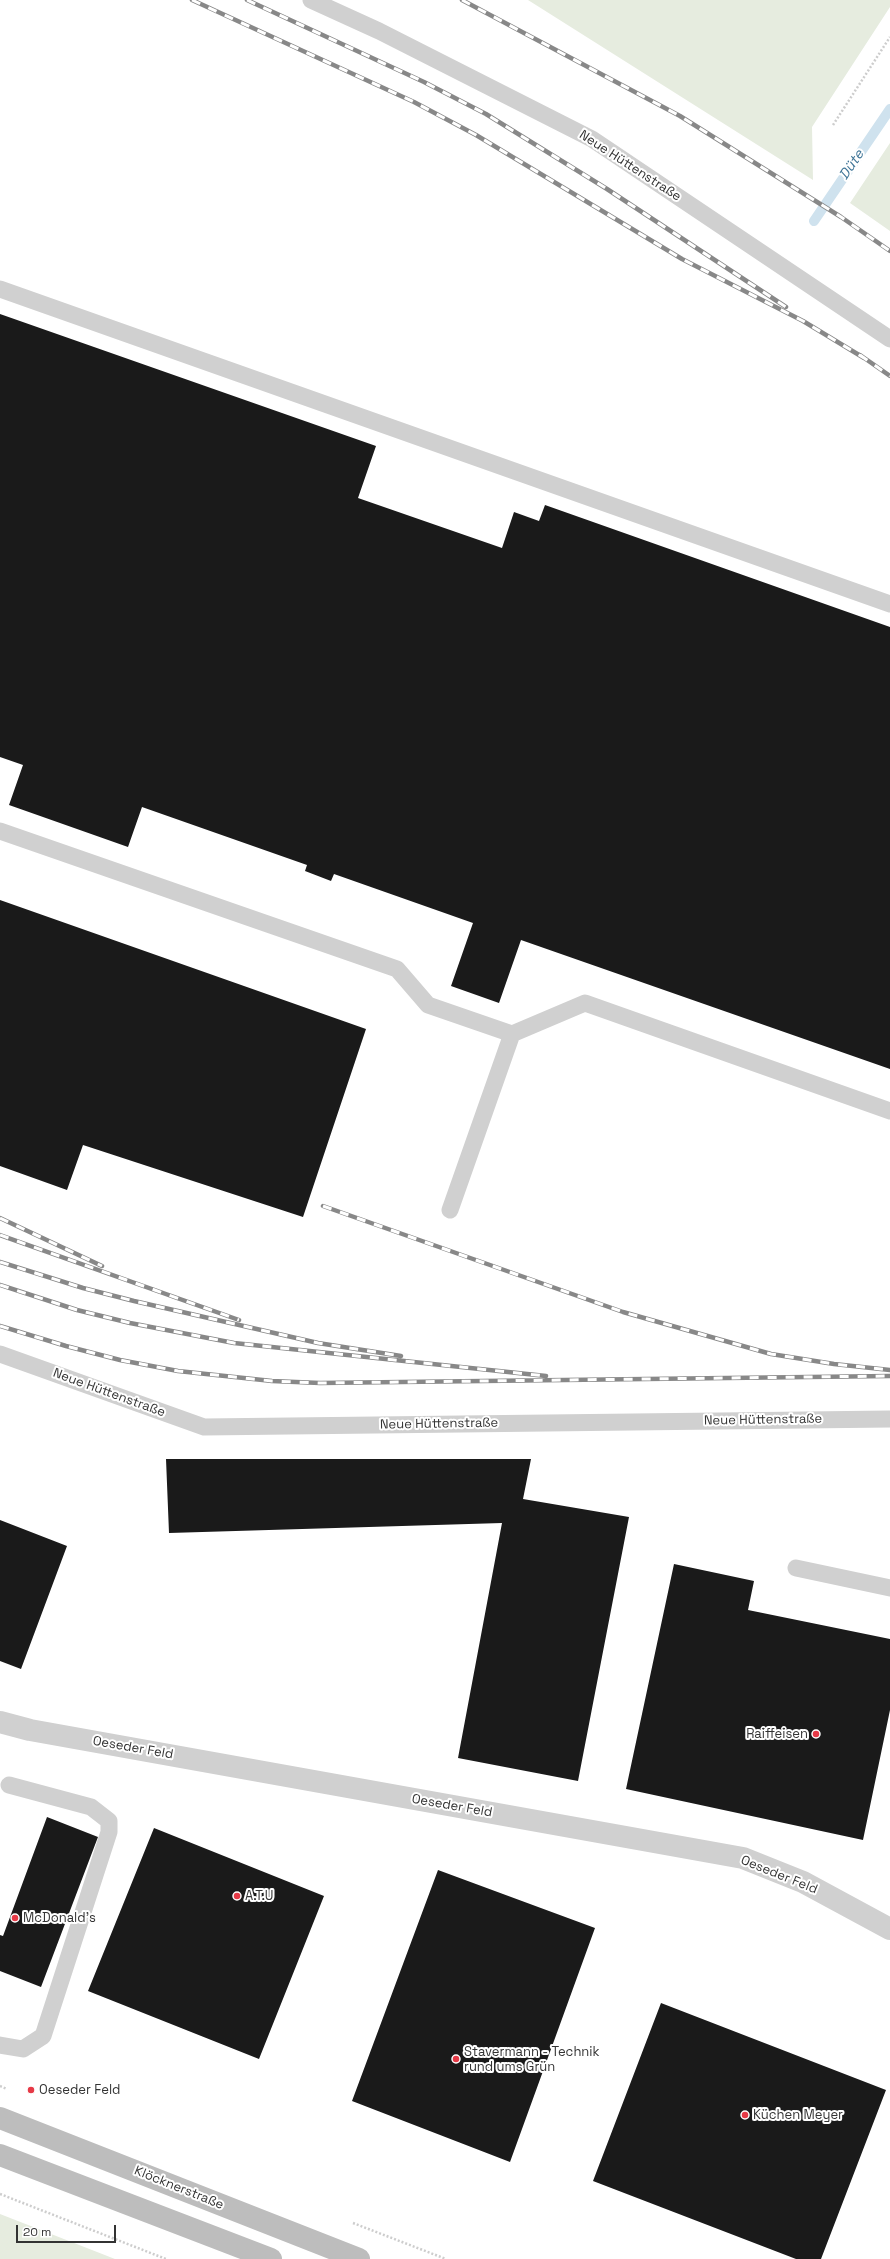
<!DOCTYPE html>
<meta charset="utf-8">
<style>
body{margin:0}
#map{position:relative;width:890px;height:2259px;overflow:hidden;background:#fff;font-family:"Space Grotesk",sans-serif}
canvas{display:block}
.scale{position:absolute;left:16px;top:2225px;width:100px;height:18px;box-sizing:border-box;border:2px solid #333;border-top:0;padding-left:5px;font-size:12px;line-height:14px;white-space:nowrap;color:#333;-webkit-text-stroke:3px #fff;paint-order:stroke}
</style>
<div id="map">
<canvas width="890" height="2259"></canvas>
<div class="scale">20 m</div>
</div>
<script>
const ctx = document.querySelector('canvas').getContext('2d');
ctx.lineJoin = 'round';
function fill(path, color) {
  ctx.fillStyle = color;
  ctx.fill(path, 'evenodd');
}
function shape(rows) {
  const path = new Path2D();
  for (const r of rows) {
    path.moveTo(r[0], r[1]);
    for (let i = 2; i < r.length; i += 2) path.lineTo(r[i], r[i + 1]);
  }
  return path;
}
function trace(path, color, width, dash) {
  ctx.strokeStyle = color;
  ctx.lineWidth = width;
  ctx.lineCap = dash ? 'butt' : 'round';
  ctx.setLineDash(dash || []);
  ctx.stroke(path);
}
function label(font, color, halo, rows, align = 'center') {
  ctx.font = font + ' "Space Grotesk",sans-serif';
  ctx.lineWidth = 4;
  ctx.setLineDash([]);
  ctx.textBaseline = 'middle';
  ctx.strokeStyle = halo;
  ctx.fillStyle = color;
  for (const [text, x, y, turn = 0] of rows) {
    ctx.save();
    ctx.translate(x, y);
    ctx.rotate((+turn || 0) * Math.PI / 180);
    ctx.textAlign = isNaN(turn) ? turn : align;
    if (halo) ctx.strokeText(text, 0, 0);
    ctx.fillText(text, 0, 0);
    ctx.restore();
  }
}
const green = shape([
 [528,0,890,0,890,7,812,127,813,180],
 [890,143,890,231,850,203],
 [0,2214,115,2259,0,2259]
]);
const stream = shape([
 [814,221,890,109]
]);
const building = shape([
 [0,314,376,446,358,498,502,548,514,512,539,521,545,505,890,627,890,1069,521,940,499,1003,451,986,473,923,334,874,331,881,305,871,307,865,142,807,128,847,9,805,23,765,0,757],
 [0,900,366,1029,303,1217,83,1145,67,1190,0,1166],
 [166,1459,531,1459,523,1499,629,1517,578,1781,458,1758,502,1523,169,1533],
 [0,1520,67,1546,21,1669,0,1661],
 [674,1564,754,1581,748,1610,890,1639,890,1710,863,1840,626,1789],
 [47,1817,98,1837,41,1987,0,1971,0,1935,3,1936],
 [154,1828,324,1896,259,2059,88,1991],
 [438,1870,595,1928,510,2162,352,2101],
 [661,2003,886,2090,821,2259,796,2259,593,2181]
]);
const path = shape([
 [833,125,890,37],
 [0,2086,7,2089],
 [0,2194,166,2259],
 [353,2223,446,2259]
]);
const service = shape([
 [311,0,379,31,592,139,890,339],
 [0,289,890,604],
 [0,831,397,969,428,1005,512,1034,585,1003,890,1111],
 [450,1210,512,1034],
 [0,1354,204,1427,890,1419],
 [796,1568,890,1588],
 [0,2045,23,2049,43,2036,109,1832,109,1821,91,1807,9,1785]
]);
const minor = shape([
 [0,1722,30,1730,743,1858,803,1882,890,1929]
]);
const secondary = shape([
 [0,2118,359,2259],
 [0,2155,271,2259]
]);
const rail = shape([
 [192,0,414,102,476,135,682,259,803,321,864,358],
 [247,0,424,82,486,114,607,189,786,307],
 [462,0,680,116,841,217,890,251],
 [860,355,890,376],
 [323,1206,623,1312,771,1354,834,1364,890,1370],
 [0,1218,102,1266],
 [0,1235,239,1320],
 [0,1262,83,1288,134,1301,318,1343,401,1356],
 [0,1285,77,1310,130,1323,234,1343,546,1376],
 [0,1326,66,1346,120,1360,178,1371,272,1381,320,1383,890,1376]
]);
const markers = [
 [816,1734,4,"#e63946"],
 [237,1896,4,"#e63946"],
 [15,1918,4,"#e63946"],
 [456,2059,4,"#e63946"],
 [31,2090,4,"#e63946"],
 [745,2115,4,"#e63946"]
];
const streetNames = [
 ["Neue Hüttenstraße",630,166,33],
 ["Neue Hüttenstraße",109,1393,20],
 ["Neue Hüttenstraße",763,1420,-1],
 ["Neue Hüttenstraße",439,1424,-1],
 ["Oeseder Feld",133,1748,10],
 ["Oeseder Feld",452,1806,10],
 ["Oeseder Feld",779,1875,22],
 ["Klöcknerstraße",179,2188,22]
];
const poiNames = [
 ["Raiffeisen",808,1734,"right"],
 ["A.T.U",245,1896],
 ["McDonald's",23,1918],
 ["Stavermann - Technik",464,2052],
 ["rund ums Grün",464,2067],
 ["Oeseder Feld",39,2090],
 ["Küchen Meyer",753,2115]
];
const waterNames = [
 ["Düte",852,165,-56]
];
fill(green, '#e6ecdf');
trace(stream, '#cfe2ee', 10);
fill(building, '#1a1a1a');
trace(path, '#cdcdcd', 2.5, [2, 2]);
trace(service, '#d0d0d0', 17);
trace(minor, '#d0d0d0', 22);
trace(secondary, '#bdbdbd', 22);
trace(rail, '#888', 4.5);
trace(rail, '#fff', 3, [9]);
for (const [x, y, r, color] of markers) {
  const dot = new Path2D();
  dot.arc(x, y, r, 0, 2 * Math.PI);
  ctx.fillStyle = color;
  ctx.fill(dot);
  trace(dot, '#fff', 1.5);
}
label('13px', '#333', '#fff', streetNames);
label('13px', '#333', '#fff', poiNames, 'left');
label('italic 14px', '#3f7597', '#fff', waterNames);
</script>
